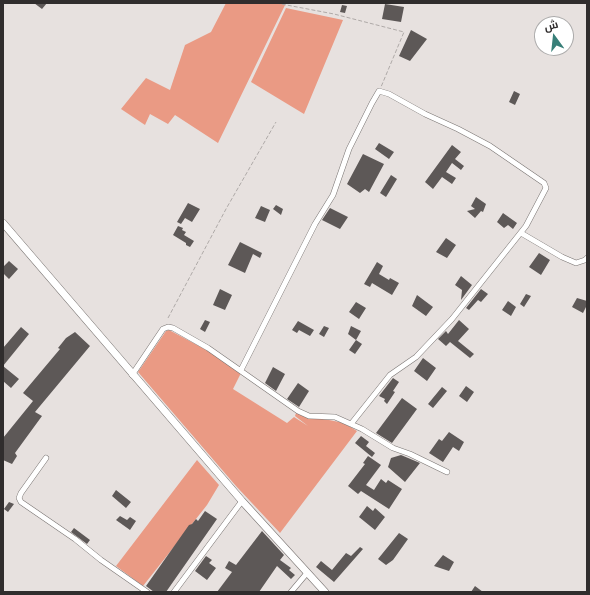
<!DOCTYPE html>
<meta charset="utf-8">
<style>
body{margin:0}
#map{position:relative;width:590px;height:595px;overflow:hidden;background:#e7e1df;font-family:"DM Sans",Cairo,sans-serif}
canvas{display:block}
.frame{position:absolute;inset:0;border:4px solid #302d2d;pointer-events:none}
.north{position:absolute;left:534px;top:16px;width:40px;height:40px;box-sizing:border-box;background:#fff;border:1px solid #acabab;border-radius:50%;rotate:345deg;font-size:11px;font-weight:700;line-height:16px;text-align:center;color:#302d2d}
.north::after{content:'';display:block;margin:auto;width:14px;height:18px;background:#387f78;clip-path:polygon(50% 0,100% 100%,50% 72%,0 100%)}
</style>
<div id="map">
<canvas width="590" height="595"></canvas>
<div class="frame"></div>
<div class="north">ش</div>
</div>
<script>
const ctx = document.querySelector('canvas').getContext('2d');
ctx.lineJoin = 'round';
function fill(path, color) {
  ctx.fillStyle = color;
  ctx.fill(path, 'evenodd');
}
function shape(rows) {
  const path = new Path2D();
  for (const r of rows) {
    path.moveTo(r[0], r[1]);
    for (let i = 2; i < r.length; i += 2) path.lineTo(r[i], r[i + 1]);
  }
  return path;
}
function trace(path, color, width, dash) {
  ctx.strokeStyle = color;
  ctx.lineWidth = width;
  ctx.lineCap = dash ? 'butt' : 'round';
  ctx.setLineDash(dash || []);
  ctx.stroke(path);
}
const green = shape([
 [226,3,286,3,218,143,175,115,168,124,150,114,145,125,121,109,146,78,170,90,185,45,211,32],
 [286,8,343,20,304,114,251,82],
 [169,330,214,354,241,373,233,389,287,423,294,417,308,426,295,416,296,413,306,417,329,420,344,423,357,431,280,533,236,486,138,372,166,331],
 [197,460,219,485,207,505,143,586,116,566]
]);
const building = shape([
 [34,3,47,3,42,9],
 [385,4,404,7,401,22,382,19],
 [342,5,347,6,345,13,340,12],
 [411,30,427,39,410,61,399,56],
 [514,91,520,94,515,105,509,102],
 [379,143,394,152,389,159,375,149],
 [452,145,461,152,455,159,464,166,461,170,452,163,446,172,456,178,452,184,442,177,433,189,425,182],
 [363,154,384,164,369,192,365,189,360,193,347,184],
 [391,175,397,179,386,197,380,193],
 [476,197,486,204,483,212,481,211,475,218,467,211,475,209,471,206],
 [188,203,200,209,192,222,185,218,181,224,177,222],
 [276,205,283,209,281,215,273,209],
 [261,206,270,210,265,222,255,218],
 [330,208,348,217,340,229,322,220],
 [503,213,517,223,513,229,508,225,504,228,497,222],
 [178,226,183,228,182,230,186,232,184,235,194,241,190,247,186,245,186,243,173,235],
 [446,238,456,245,447,258,436,252],
 [240,242,262,253,260,258,253,254,245,273,228,265],
 [539,253,550,260,541,275,529,267],
 [9,261,18,269,9,279,3,273,3,267],
 [377,262,383,266,379,274,389,280,390,278,399,283,392,295,372,283,370,287,364,284],
 [461,276,472,285,461,300,462,290,455,285],
 [220,289,232,295,225,310,213,305],
 [481,289,488,294,481,302,478,300,469,310,466,308],
 [526,294,531,296,524,307,520,304],
 [417,295,433,307,426,316,412,306],
 [577,298,587,301,587,305,583,313,572,307],
 [508,301,516,307,511,316,502,310],
 [356,302,366,308,359,319,349,312],
 [205,320,210,322,205,332,200,329],
 [459,320,469,329,458,341,474,354,470,358,450,342,446,346,438,339,446,331,448,334],
 [298,321,314,330,310,336,299,330,297,333,292,330],
 [324,326,329,328,324,337,319,334],
 [351,326,361,331,356,340,348,334],
 [21,327,29,334,3,366,3,348],
 [75,332,90,346,35,412,42,416,15,453,17,456,12,464,3,460,3,438,33,401,23,393,60,349,58,348,66,338],
 [356,340,362,344,355,354,349,350],
 [423,358,436,368,427,381,414,371],
 [3,366,19,379,11,388,3,381],
 [273,367,285,374,276,391,265,383],
 [393,378,399,382,393,391,395,392,387,404,384,401,385,399,379,396],
 [298,383,309,391,299,407,287,399],
 [466,386,474,392,467,402,459,396],
 [442,387,447,391,433,408,428,404],
 [402,398,417,409,392,443,376,433],
 [449,432,464,442,459,451,453,447,443,462,429,453,439,439,442,441],
 [361,436,369,442,366,446,375,453,372,457,355,443],
 [401,455,420,463,405,482,388,467,391,458],
 [368,456,381,465,366,485,374,490,381,479,386,483,388,480,402,489,389,509,361,491,358,494,348,486,365,464,363,463],
 [116,490,131,502,126,508,112,496],
 [9,502,14,504,8,512,4,509],
 [367,506,373,511,375,508,385,517,375,530,359,517],
 [205,511,217,519,166,592,154,592,146,586,189,525,192,524,196,519,198,521],
 [120,516,127,520,130,517,136,521,130,530,116,520],
 [74,528,90,540,87,544,71,532],
 [262,531,284,555,280,560,291,568,289,570,295,575,291,579,277,566,259,592,217,592,232,572,225,568,229,561,236,565],
 [399,533,408,539,393,560,386,565,378,559],
 [360,547,363,549,334,582,316,567,321,561,332,570,346,553,351,556],
 [443,555,454,562,449,571,434,566],
 [206,556,212,560,209,563,216,568,207,580,195,571],
 [475,586,483,592,471,592]
]);
const path = shape([
 [276,3,334,14,404,32,381,87],
 [168,318,226,209,276,122]
]);
const street = shape([
 [521,233,562,257,576,263,585,260,587,258],
 [241,370,315,224,333,195,349,149,372,103,379,91,389,94,425,114,458,129,490,146,544,183,546,188,526,226,452,319,416,357,390,375,351,424],
 [132,375,163,329,168,327,173,328,208,348,298,411,309,416,335,417,362,429,393,448,410,454,447,472],
 [46,458,21,493,19,498,21,502,75,539,101,560,147,592],
 [174,592,242,501],
 [291,592,307,573]
]);
const secondary = shape([
 [3,223,242,501,325,592]
]);
fill(green, '#ea9a84');
fill(building, '#5d5857');
trace(street, '#797472', 6);
trace(secondary, '#797472', 8);
trace(path, '#aea9a7', 1, [4, 2]);
trace(street, '#fff', 5);
trace(secondary, '#fff', 7);
</script>
